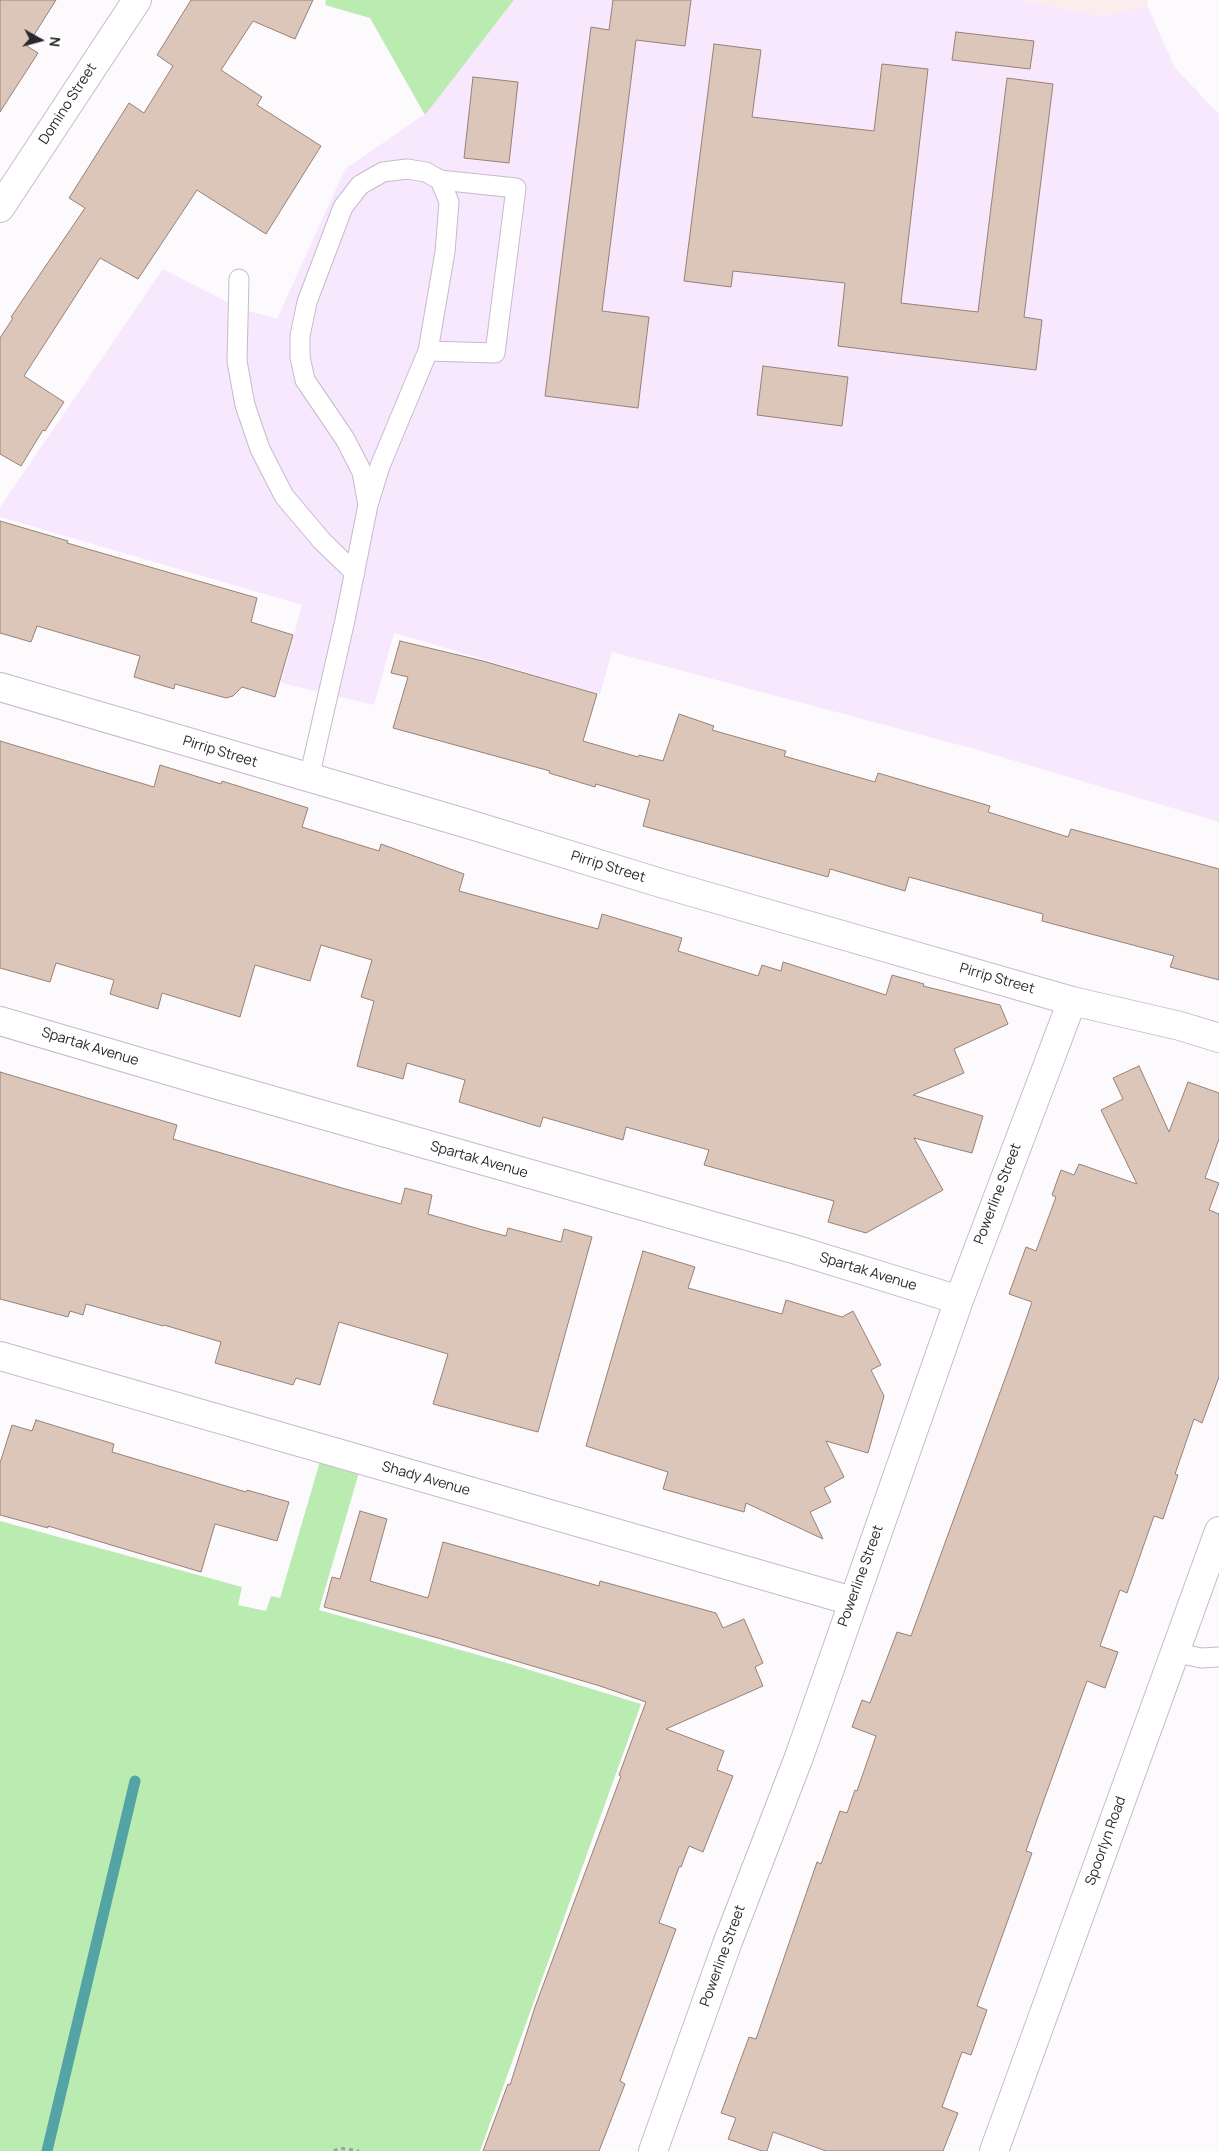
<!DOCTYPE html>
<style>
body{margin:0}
#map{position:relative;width:1219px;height:2151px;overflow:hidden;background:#fdfafe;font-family:Manrope,sans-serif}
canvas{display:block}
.north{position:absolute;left:15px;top:15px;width:50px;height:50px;-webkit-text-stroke:4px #fff;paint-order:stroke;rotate:97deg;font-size:14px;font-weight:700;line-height:20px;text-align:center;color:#2b262d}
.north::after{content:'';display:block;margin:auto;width:18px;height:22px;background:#2b262d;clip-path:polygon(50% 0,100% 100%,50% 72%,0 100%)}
</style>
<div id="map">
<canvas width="1219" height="2151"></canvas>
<div class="north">N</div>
</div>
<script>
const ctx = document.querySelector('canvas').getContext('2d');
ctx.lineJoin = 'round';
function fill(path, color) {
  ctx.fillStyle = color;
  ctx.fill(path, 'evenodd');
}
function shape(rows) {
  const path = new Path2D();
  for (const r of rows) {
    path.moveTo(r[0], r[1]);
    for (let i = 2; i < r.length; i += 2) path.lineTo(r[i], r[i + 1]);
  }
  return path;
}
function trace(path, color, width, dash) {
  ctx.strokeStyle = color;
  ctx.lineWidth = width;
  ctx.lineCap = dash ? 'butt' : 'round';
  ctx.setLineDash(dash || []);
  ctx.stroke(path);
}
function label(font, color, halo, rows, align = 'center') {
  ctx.font = font + ' Manrope,sans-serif';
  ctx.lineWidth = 5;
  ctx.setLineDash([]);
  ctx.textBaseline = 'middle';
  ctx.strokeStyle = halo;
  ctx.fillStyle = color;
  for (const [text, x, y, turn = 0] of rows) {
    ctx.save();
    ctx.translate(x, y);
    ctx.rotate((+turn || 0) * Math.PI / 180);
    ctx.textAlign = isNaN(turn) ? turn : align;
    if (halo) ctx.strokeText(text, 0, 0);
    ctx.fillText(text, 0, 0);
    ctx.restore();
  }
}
const built = shape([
 [514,0,1021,0,1104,16,1147,5,1175,68,1219,114,1219,822,978,750,612,652,600,694,394,633,374,705,281,683,302,605,0,517,0,507,163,269,239,308,277,319,345,169,425,114]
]);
const industrial = shape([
 [1021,0,1148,0,1147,5,1104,16]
]);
const green = shape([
 [326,0,514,0,425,115,370,18,325,5],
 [323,1451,362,1462,319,1610,510,1664,641,1704,480,2151,0,2151,0,1521,242,1587,238,1605,266,1611,271,1596,280,1598]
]);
const stream = shape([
 [47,2151,135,1781]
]);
const building = shape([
 [0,0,56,0,27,46,38,53,0,112,0,0],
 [191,0,313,0,295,39,253,21,221,70,262,97,257,105,321,146,266,234,197,190,138,279,100,258,24,376,64,402,45,431,43,430,21,466,0,454,0,338,13,318,11,317,85,208,69,198,129,103,144,113,173,66,157,55,191,0],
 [613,0,691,0,685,46,636,40,602,311,649,317,638,408,545,396,591,27,609,30,613,0],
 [956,32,1034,41,1030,69,952,60,956,32],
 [714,44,761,50,752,117,874,131,882,64,928,69,901,303,978,312,1007,78,1053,84,1024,317,1042,320,1036,370,838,346,845,283,733,271,731,287,684,281,714,44],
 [473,77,518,82,509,163,464,158,473,77],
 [763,366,848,377,842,426,757,415,763,366],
 [0,521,68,541,67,543,257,598,251,622,293,635,275,697,242,687,233,696,226,698,175,684,174,689,134,677,140,656,37,626,31,642,0,633,0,521],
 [400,641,483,661,597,694,583,741,638,757,639,755,663,761,679,714,714,726,712,730,786,751,784,756,875,782,878,773,990,806,988,812,1068,837,1071,829,1219,869,1219,980,1170,967,1174,956,1042,921,1043,914,909,877,905,891,830,869,828,877,643,826,650,800,596,784,595,787,549,773,550,771,393,728,408,677,391,673,400,641],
 [0,741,154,787,160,765,221,784,222,781,308,808,302,827,379,851,381,844,464,874,459,891,598,929,602,914,682,938,678,951,758,976,762,965,781,971,783,962,886,995,892,975,924,984,923,986,1000,1005,1008,1024,954,1049,964,1073,913,1095,983,1116,972,1153,914,1138,943,1190,866,1233,828,1222,834,1201,704,1165,709,1150,626,1127,623,1140,543,1117,540,1127,459,1102,465,1080,407,1063,403,1079,357,1066,374,1001,361,997,372,960,321,945,310,981,255,965,240,1017,162,993,158,1009,110,994,114,980,56,963,50,982,0,968,0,741],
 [1139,1066,1169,1132,1188,1082,1219,1093,1219,1139,1205,1178,1219,1183,1209,1210,1219,1214,1219,1377,1202,1423,1194,1419,1175,1474,1178,1475,1163,1519,1154,1516,1127,1593,1120,1590,1100,1646,1118,1652,1105,1688,1087,1681,1045,1797,1026,1851,1032,1853,977,2006,987,2010,971,2055,962,2052,942,2107,958,2113,943,2151,826,2151,773,2132,767,2151,762,2151,728,2139,736,2118,721,2113,749,2037,756,2039,817,1862,821,1864,840,1811,847,1813,855,1790,857,1791,876,1736,852,1727,862,1700,870,1703,897,1632,911,1636,1014,1354,1032,1302,1009,1294,1026,1247,1036,1251,1056,1197,1052,1195,1061,1170,1074,1175,1079,1164,1137,1184,1101,1110,1123,1099,1113,1078,1139,1066],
 [0,1072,177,1125,173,1139,349,1190,401,1204,405,1188,432,1195,428,1214,483,1230,506,1236,508,1228,561,1242,564,1229,592,1237,538,1432,433,1404,448,1354,339,1322,320,1385,296,1378,293,1385,215,1363,221,1342,164,1325,163,1326,86,1304,83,1315,70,1311,68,1317,0,1299,0,1072],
 [643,1251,695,1267,688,1288,782,1314,786,1300,842,1317,853,1311,881,1365,871,1370,884,1396,868,1453,826,1441,844,1477,824,1488,831,1502,810,1512,823,1539,746,1503,744,1512,663,1489,668,1472,586,1446,643,1251],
 [36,1420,114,1444,112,1452,246,1492,247,1490,289,1502,277,1541,215,1524,201,1572,48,1526,48,1528,0,1515,0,1463,12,1425,32,1431,36,1420],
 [360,1511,387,1519,370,1581,428,1598,443,1542,599,1586,600,1581,716,1613,723,1628,744,1619,763,1663,755,1667,763,1686,666,1729,724,1751,717,1770,733,1776,703,1852,689,1846,681,1867,679,1867,659,1923,676,1929,620,2081,625,2084,599,2151,483,2151,508,2084,510,2085,535,2007,621,1776,619,1775,646,1702,600,1686,438,1638,324,1607,332,1577,340,1579,360,1511]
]);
const path = shape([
 [334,2151,339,2148,359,2151]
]);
const lane = shape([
 [239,279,237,361,245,405,260,449,284,496,322,541,355,573],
 [428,351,495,353,516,188,440,180],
 [309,778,345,620,368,505,380,466,428,351,445,252,449,202,440,180,426,172,407,169,383,172,360,185,343,207,307,302,300,336,300,357,305,380,345,439,362,472,368,505],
 [1174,1652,1201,1658,1219,1657]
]);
const street = shape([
 [0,208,137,0],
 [0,687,465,823,664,884,1072,1001,1180,1026,1219,1038],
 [0,1021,204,1081,797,1250,959,1300],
 [0,1356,852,1601],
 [653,2151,727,1944,799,1757,959,1300,1072,1001],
 [994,2151,1219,1531]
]);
const streetNames = [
 ["Domino Street",68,104,-57],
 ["Pirrip Street",220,752,17],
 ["Pirrip Street",608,867,17],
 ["Pirrip Street",997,979,16],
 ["Spartak Avenue",90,1047,17],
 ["Spartak Avenue",479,1160,16],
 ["Powerline Street",998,1194,-69],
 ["Spartak Avenue",868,1272,17],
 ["Shady Avenue",426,1479,16],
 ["Powerline Street",861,1576,-70],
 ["Spoorlyn Road",1106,1841,-70],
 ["Powerline Street",723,1956,-70]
];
fill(built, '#f8e8fe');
fill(industrial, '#fdecec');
fill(green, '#baebb1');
trace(stream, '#54a3a5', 11);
fill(building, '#dcc5b9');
trace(building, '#978176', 1);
trace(lane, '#c8b9cc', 21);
trace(street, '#c8b9cc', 30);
trace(path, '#a29ea3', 3, [4, 4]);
trace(lane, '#fff', 19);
trace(street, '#fff', 28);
label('14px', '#2b262d', '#fff', streetNames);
</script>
